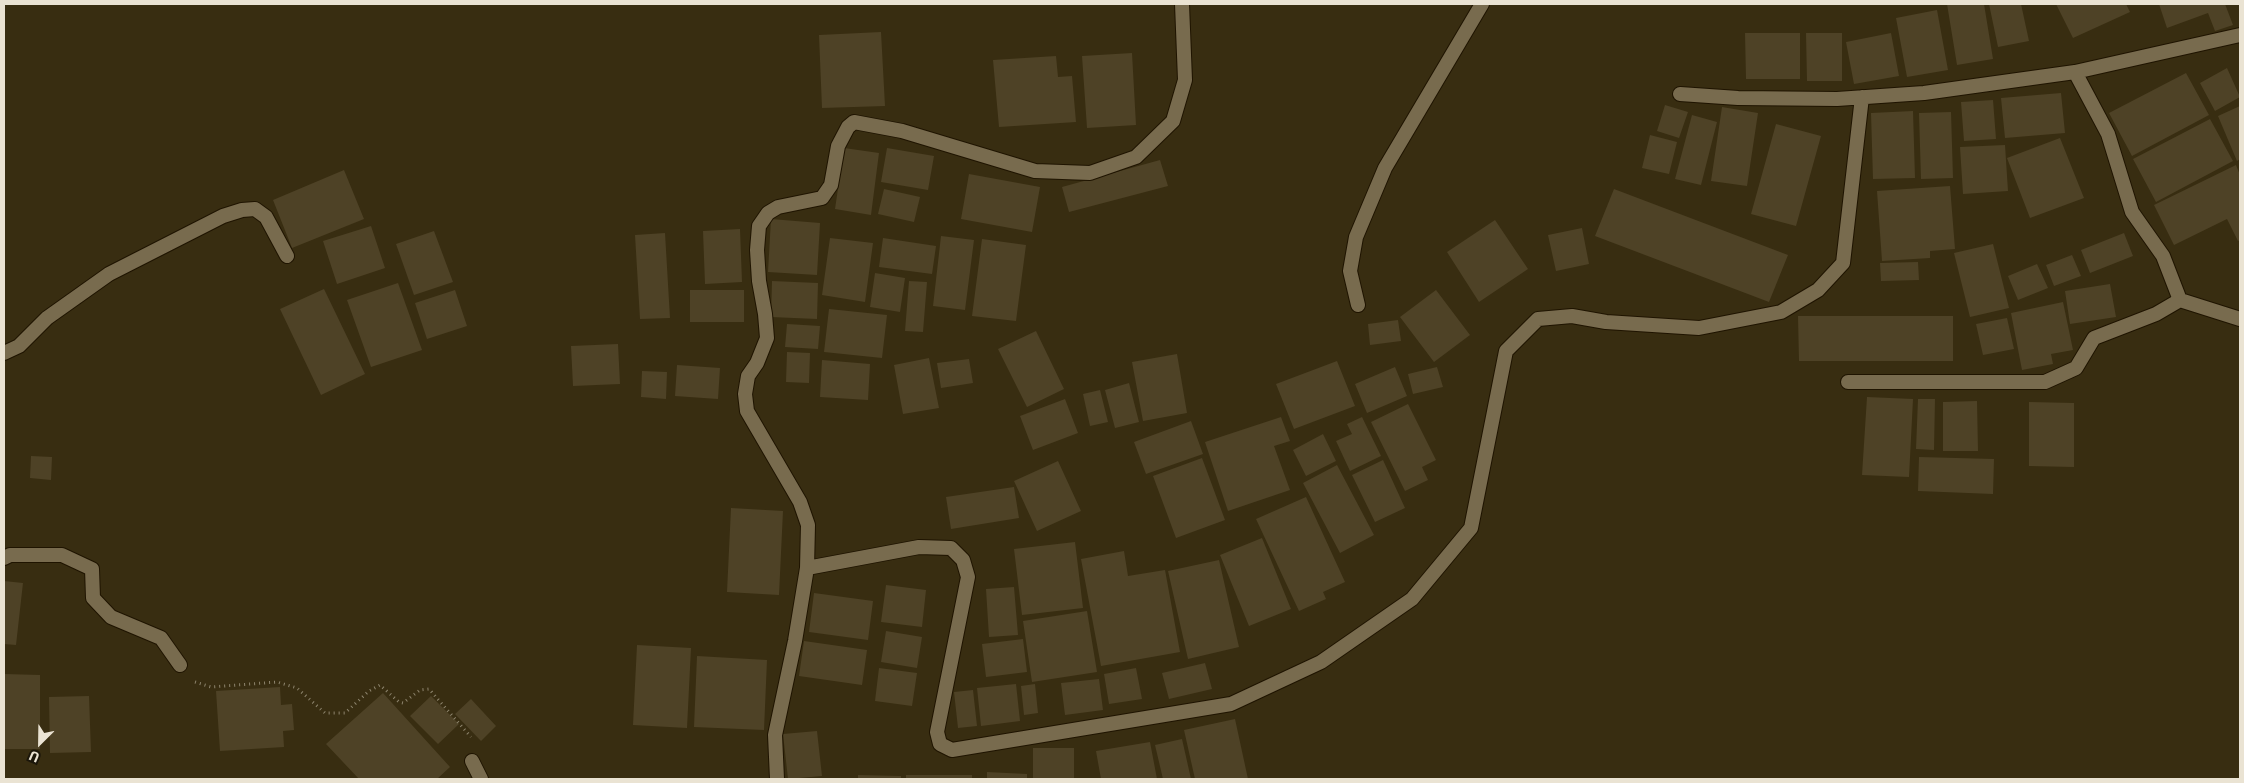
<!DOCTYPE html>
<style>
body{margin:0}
#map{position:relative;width:2244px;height:783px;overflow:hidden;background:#382d11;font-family:"Exo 2",sans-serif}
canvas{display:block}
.frame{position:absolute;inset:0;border:5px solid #eae3d3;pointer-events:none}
.north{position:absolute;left:15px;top:718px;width:50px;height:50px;-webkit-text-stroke:4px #1b160a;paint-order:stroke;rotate:203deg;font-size:14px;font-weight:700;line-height:20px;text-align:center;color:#eae3d3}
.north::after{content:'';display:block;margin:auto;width:18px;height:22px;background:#eae3d3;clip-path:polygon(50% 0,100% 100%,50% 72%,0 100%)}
</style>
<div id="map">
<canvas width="2244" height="783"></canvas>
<div class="frame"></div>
<div class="north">U</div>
</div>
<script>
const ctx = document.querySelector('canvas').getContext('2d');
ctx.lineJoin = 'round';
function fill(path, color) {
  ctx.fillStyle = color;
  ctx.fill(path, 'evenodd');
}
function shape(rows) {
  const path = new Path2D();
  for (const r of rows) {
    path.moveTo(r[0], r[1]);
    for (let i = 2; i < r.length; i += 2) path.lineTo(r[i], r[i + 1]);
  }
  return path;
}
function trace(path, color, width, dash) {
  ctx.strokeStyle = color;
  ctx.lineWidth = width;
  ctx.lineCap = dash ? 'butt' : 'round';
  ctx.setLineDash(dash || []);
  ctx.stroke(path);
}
const building = shape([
 [1947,4,1984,4,1993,59,1957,65],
 [1989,4,2021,4,2029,41,1998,47],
 [2056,4,2126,4,2130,12,2073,38],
 [2159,4,2225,4,2233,25,2215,31,2208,13,2167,28],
 [1937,10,1948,70,1907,77,1896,18],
 [881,32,885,106,822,108,819,35],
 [1745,33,1800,33,1800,79,1746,79],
 [1806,33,1842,33,1842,81,1807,81],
 [1891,33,1899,76,1854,84,1846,42],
 [1132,53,1136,125,1087,128,1082,56],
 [1056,56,1058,77,1072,76,1076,122,999,127,993,60],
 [2227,68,2240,97,2215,111,2200,83],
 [2186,73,2209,115,2132,156,2109,113],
 [2061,93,2065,133,2005,138,2001,98],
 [1993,100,1996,139,1964,141,1961,102],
 [1665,105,1688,112,1679,138,1657,131],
 [2240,106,2240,159,2237,161,2218,116],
 [1722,107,1758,113,1747,186,1711,181],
 [1913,111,1915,178,1873,179,1871,113],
 [1951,112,1953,178,1921,179,1919,113],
 [1692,115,1717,122,1701,185,1675,179],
 [2210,119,2233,161,2156,202,2133,159],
 [1776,124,1821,136,1796,226,1751,214],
 [1650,135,1677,142,1669,174,1642,168],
 [2060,138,2084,198,2030,218,2007,158],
 [2005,145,2008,191,1963,194,1960,147],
 [844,148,879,153,871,215,835,209],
 [887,148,934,156,928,190,881,182],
 [1160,160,1168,186,1069,212,1062,187],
 [2236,165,2240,175,2240,240,2238,241,2227,219,2174,245,2154,205],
 [344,170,364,219,292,248,273,200],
 [969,174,1040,187,1032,232,961,219],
 [1950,186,1955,249,1930,251,1930,258,1882,261,1877,191],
 [884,189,920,197,914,222,878,214],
 [1614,189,1788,255,1769,302,1595,236],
 [771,219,820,223,817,275,768,272],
 [1495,220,1528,269,1479,302,1447,252],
 [371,226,385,268,337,284,323,241],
 [1582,228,1589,264,1556,271,1548,235],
 [740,229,742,282,705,284,703,231],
 [434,231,453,282,414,295,396,244],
 [665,233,670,318,640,319,635,235],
 [2124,233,2133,256,2090,273,2081,250],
 [941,236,974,240,965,310,933,306],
 [830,238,873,243,865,302,822,295],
 [883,238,936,246,932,274,879,267],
 [982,239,1026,245,1016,321,972,316],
 [1993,244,2009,308,1970,317,1954,253],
 [2072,255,2081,276,2054,286,2046,265],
 [1918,262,1919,280,1881,281,1880,263],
 [2037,264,2048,288,2018,300,2008,276],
 [875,273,905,278,900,312,870,307],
 [772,281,818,283,817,319,771,317],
 [909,281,927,282,923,332,905,331],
 [398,283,422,350,371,367,347,300],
 [2110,284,2116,317,2070,324,2065,291],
 [324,289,365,374,321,395,280,309],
 [455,290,467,326,427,339,415,303],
 [690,290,744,290,744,322,690,322],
 [1436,290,1470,335,1434,362,1400,317],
 [2063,302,2073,350,2051,354,2053,364,2022,370,2011,313],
 [829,309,887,315,882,358,824,352],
 [1798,316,1953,316,1953,361,1799,361],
 [2007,318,2014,349,1983,355,1976,324],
 [1398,320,1401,341,1370,345,1368,324],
 [787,324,820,326,818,349,785,347],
 [1036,331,1064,389,1027,407,998,349],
 [618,344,620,384,573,386,571,346],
 [787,352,810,353,809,383,786,382],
 [1177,354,1187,413,1143,421,1132,362],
 [929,358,939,408,903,414,894,365],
 [969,359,973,383,941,388,937,363],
 [822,360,870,364,868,400,820,397],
 [1337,361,1355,406,1294,429,1276,384],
 [677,365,720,368,718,399,675,396],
 [1395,367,1407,396,1367,413,1355,384],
 [1437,367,1443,387,1413,394,1408,374],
 [642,371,667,372,666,399,641,397],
 [1129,383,1139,422,1115,428,1105,390],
 [1100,390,1108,422,1090,426,1083,394],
 [1867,397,1913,399,1909,477,1862,475],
 [1065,399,1078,433,1033,450,1020,416],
 [1918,399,1935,399,1934,450,1916,449],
 [1977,401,1978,451,1943,451,1943,402],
 [2029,402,2074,403,2074,467,2029,466],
 [1408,404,1436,460,1422,467,1428,480,1405,491,1371,422],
 [1281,417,1290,441,1274,446,1290,490,1228,511,1205,442],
 [1362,417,1381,456,1350,471,1336,441,1352,434,1347,424],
 [1191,421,1203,454,1146,474,1134,442],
 [1323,434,1336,461,1306,476,1293,450],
 [31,456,52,457,51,480,30,478],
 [1919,457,1994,459,1993,494,1918,491],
 [1202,458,1225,520,1176,538,1153,476],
 [1383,460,1405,508,1375,522,1352,475],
 [1058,461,1081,511,1037,531,1014,481],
 [1337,465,1374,535,1340,553,1303,483],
 [1014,487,1019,518,951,529,946,497],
 [1306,497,1345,582,1323,592,1326,599,1299,611,1256,519],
 [731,508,783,511,779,595,727,592],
 [1262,538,1291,609,1249,626,1220,555],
 [1075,542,1083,608,1022,615,1014,549],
 [1124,551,1128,576,1165,570,1180,652,1101,666,1081,559],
 [1219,560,1239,647,1188,659,1168,571],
 [4,581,23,583,16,645,4,644],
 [886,585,926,590,922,627,881,622],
 [1014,587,1018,635,989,637,986,589],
 [814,593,873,601,868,640,809,632],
 [1087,611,1097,672,1032,682,1023,621],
 [886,631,922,637,917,668,881,662],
 [1023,639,1027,672,986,677,982,644],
 [804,641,867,650,862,685,799,676],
 [637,645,691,648,687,728,633,725],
 [697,656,767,660,764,730,694,727],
 [1205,663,1212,689,1169,699,1162,673],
 [879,668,917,673,912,706,875,701],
 [1136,668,1142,699,1109,704,1104,674],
 [4,674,40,675,40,749,4,749],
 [1099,679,1103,710,1065,715,1061,683],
 [1016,684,1020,721,981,726,977,688],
 [1035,684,1038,713,1024,715,1021,686],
 [280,687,281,705,292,704,294,730,283,731,284,747,220,751,216,691],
 [973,690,977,726,958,728,954,692],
 [383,693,450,767,437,779,359,779,326,744],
 [89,696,91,752,50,753,49,697],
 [431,696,459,724,438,744,410,716],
 [471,699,496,726,481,741,455,714],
 [1235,719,1248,779,1195,779,1184,730],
 [817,731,822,776,788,779,783,734],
 [1182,739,1191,779,1163,779,1155,745],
 [1150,742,1157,779,1101,779,1096,751],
 [1033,748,1074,748,1074,779,1033,779],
 [987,772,1027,774,1027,779,987,779],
 [858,775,901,776,901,779,858,779],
 [906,775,972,775,972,779,906,779]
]);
const path = shape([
 [195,682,211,687,277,682,297,688,325,713,345,713,369,691,380,685,399,702,403,703,420,690,429,689,471,737]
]);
const minor = shape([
 [2075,72,2108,134,2132,212,2163,256,2180,300],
 [1680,94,1738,98,1837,99,1924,93,2075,72,2240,35],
 [1358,305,1350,271,1356,237,1385,168,1482,4],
 [4,353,19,346,47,318,109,274,223,216,242,210,255,209,266,217,287,256],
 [1848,382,2045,382,2076,368,2094,338,2156,314,2180,300,2240,319],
 [4,558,10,555,62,555,92,569,93,598,111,617,161,638,180,665],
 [807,568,919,547,951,548,963,560,968,577,937,732,940,744,952,750,1231,704,1321,662,1412,599,1471,528,1506,351,1538,319,1572,316,1606,322,1699,328,1781,312,1818,290,1843,263,1862,97],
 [472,761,481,779],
 [777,779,775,735,795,641,807,568,808,525,800,502,747,411,745,394,748,376,757,363,767,338,765,314,759,281,757,250,759,226,768,213,778,207,822,198,831,185,838,146,848,127,854,122,902,131,1035,171,1090,173,1136,157,1173,121,1185,80,1182,4]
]);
fill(building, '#4e4226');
trace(minor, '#1f1400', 16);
trace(path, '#8e856e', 3, [1, 4]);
trace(minor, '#786b4e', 14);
</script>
